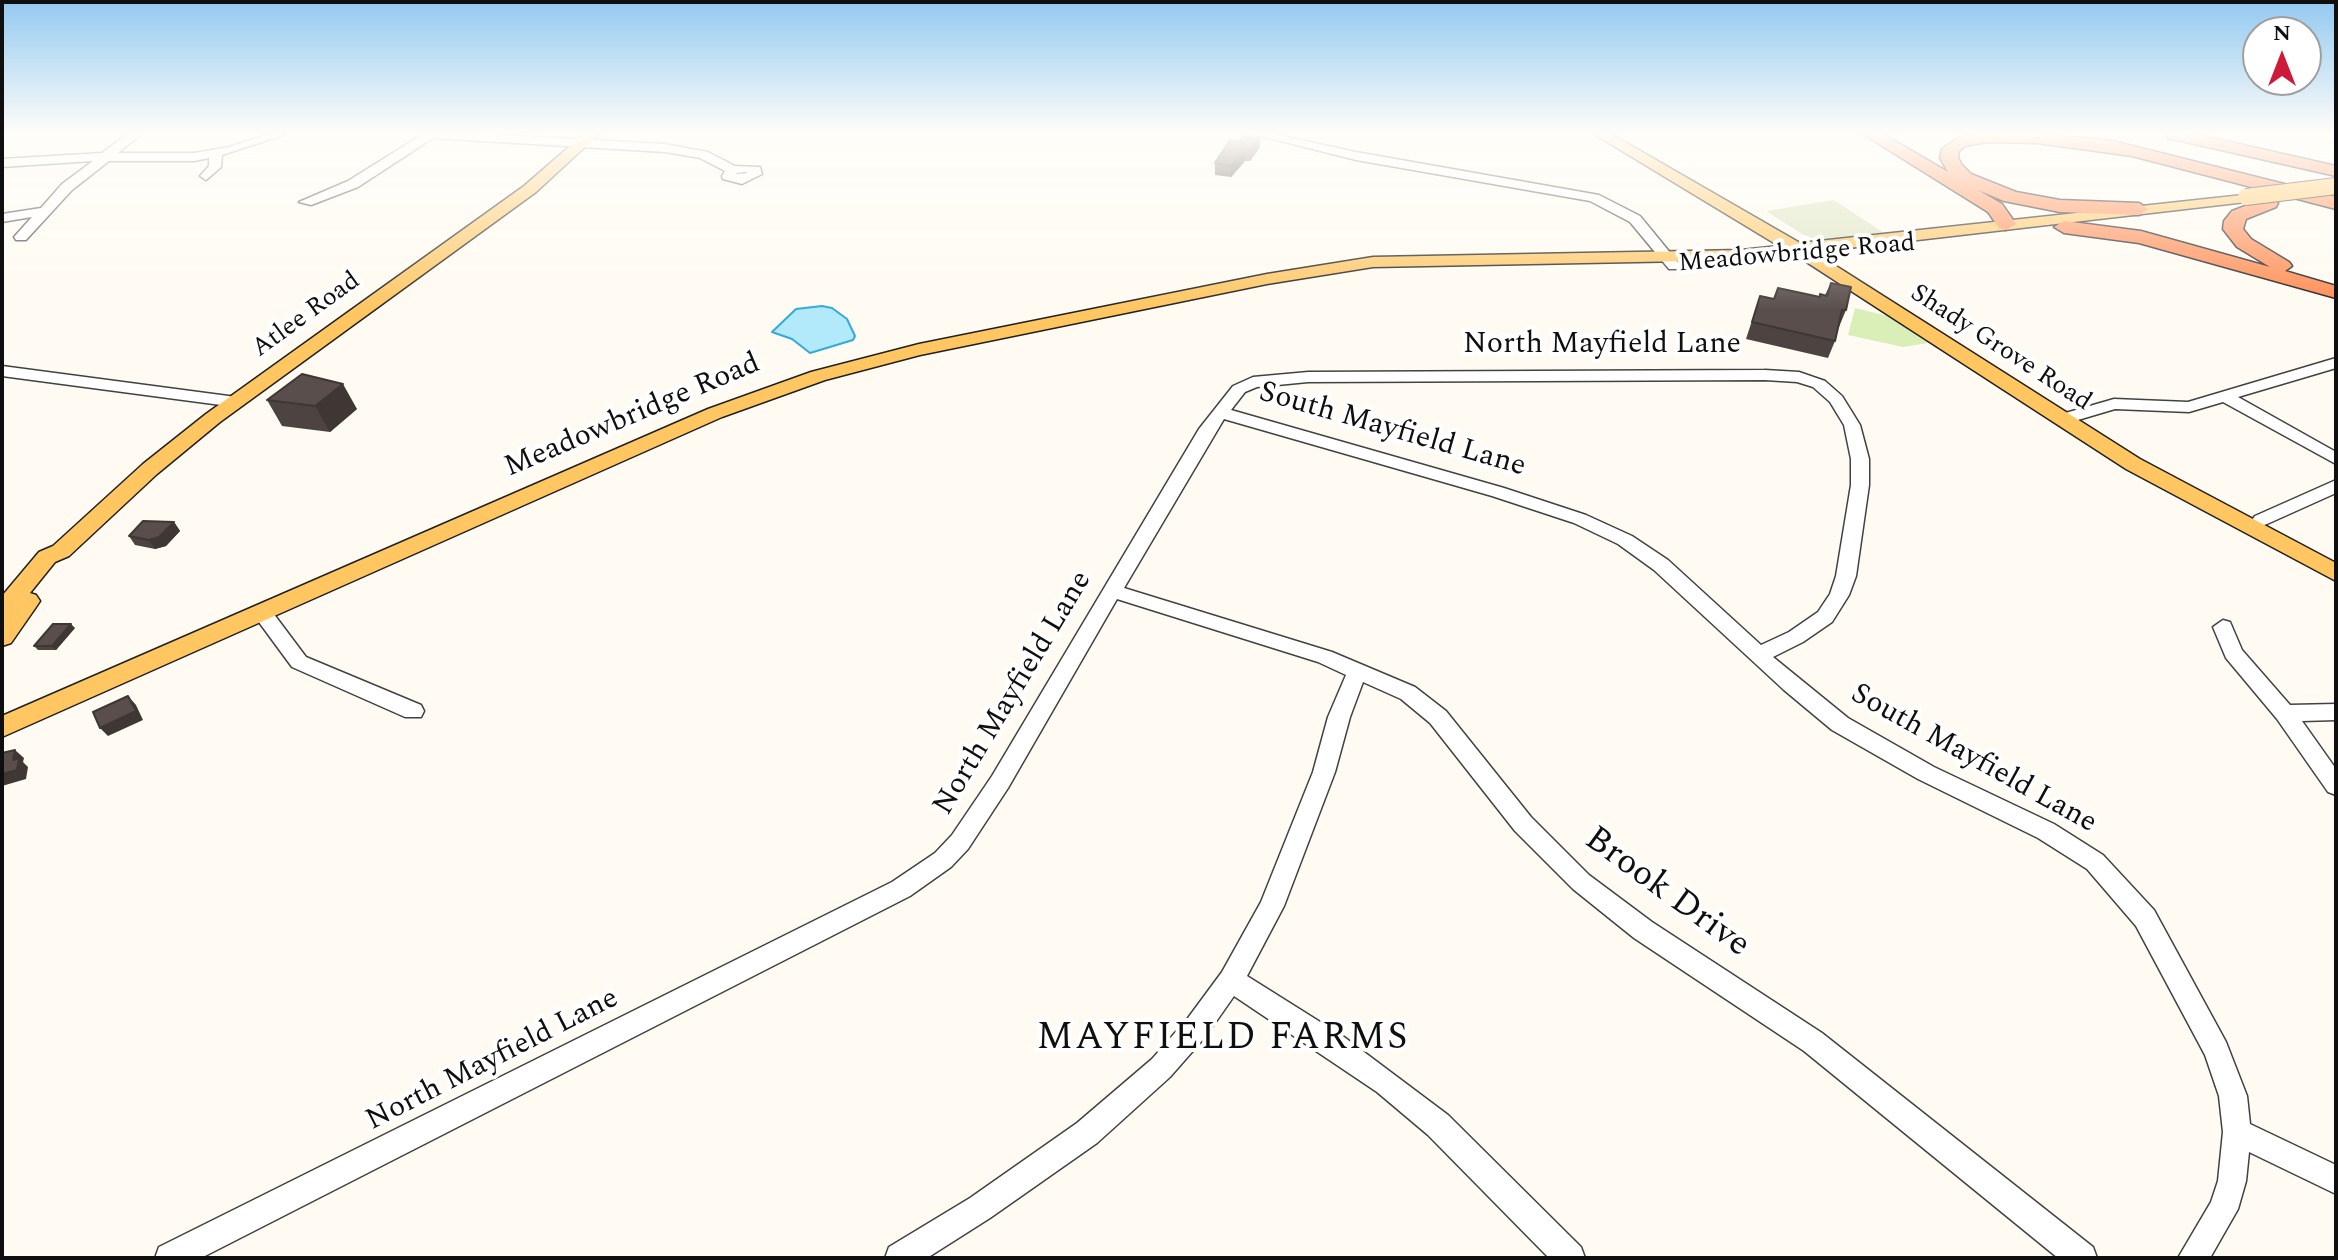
<!DOCTYPE html>
<style>
body{margin:0}
#map{position:relative;width:2338px;height:1260px;overflow:hidden;background:#fffbf2;font-family:Spectral,serif}
canvas{display:block}
.frame{position:absolute;inset:0;border:4px solid #0f0f0f;pointer-events:none}
.north{position:absolute;left:2242px;top:16px;width:80px;height:80px;box-sizing:border-box;background:#fff;border:2px solid #9f9f9f;border-radius:50%;rotate:0deg;font-size:22px;font-weight:700;line-height:32px;text-align:center;color:#0f0f0f}
.north::after{content:'';display:block;margin:auto;width:28px;height:36px;background:#cd1a39;clip-path:polygon(50% 0,100% 100%,50% 72%,0 100%)}
</style>
<div id="map">
<canvas width="2338" height="1260"></canvas>
<div class="frame"></div>
<div class="north">N</div>
</div>
<script>
const ctx = document.querySelector('canvas').getContext('2d');
ctx.lineJoin = 'round';
function fill(path, color) {
  ctx.fillStyle = color;
  ctx.fill(path, 'evenodd');
}
function shape(rows) {
  const path = new Path2D();
  for (const r of rows) {
    path.moveTo(r[0], r[1]);
    for (let i = 2; i < r.length; i += 2) path.lineTo(r[i], r[i + 1]);
  }
  return path;
}
function trace(path, color, width, dash) {
  ctx.strokeStyle = color;
  ctx.lineWidth = width;
  ctx.lineCap = dash ? 'butt' : 'round';
  ctx.setLineDash(dash || []);
  ctx.stroke(path);
}
function label(font, color, halo, rows, align = 'center') {
  ctx.font = font + ' Spectral,serif';
  ctx.lineWidth = 8;
  ctx.setLineDash([]);
  ctx.textBaseline = 'middle';
  ctx.strokeStyle = halo;
  ctx.fillStyle = color;
  for (const [text, x, y, turn = 0] of rows) {
    ctx.save();
    ctx.translate(x, y);
    ctx.rotate((+turn || 0) * Math.PI / 180);
    ctx.textAlign = isNaN(turn) ? turn : align;
    if (halo) ctx.strokeText(text, 0, 0);
    ctx.fillText(text, 0, 0);
    ctx.restore();
  }
}
const green = shape([
 [1855,308,1892,317,1928,343,1903,347,1848,335]
]);
const cemetery = shape([
 [1834,200,1884,233,1815,239,1802,234,1766,211]
]);
const water = shape([
 [822,306,832,308,847,319,855,336,853,340,810,353,792,339,772,332,796,309,822,306]
]);
const minor = shape([
 [128,134,141,134,118,153,194,153,229,147,269,134,286,134,222,155,221,167,206,180,200,176,209,166,209,158,194,161,109,161,72,190,26,240,16,240,14,237,32,217,2,222,2,214,41,208,62,184,93,161,2,167,2,159,102,153,128,134],
 [423,134,484,134,665,144,708,152,735,166,760,167,762,174,742,184,723,179,722,176,725,171,700,158,665,152,433,138,358,187,311,205,299,202,348,181,423,134],
 [745,172,748,173,736,174,737,173,745,172],
 [1253,134,1273,134,1356,152,1599,195,1640,216,1681,266,1679,269,1669,269,1630,222,1590,201,1356,160,1253,134],
 [2336,358,2336,368,2238,397,2336,452,2336,464,2223,402,2189,412,2115,409,2061,425,2053,420,2055,416,2114,399,2188,402,2336,358],
 [2,366,236,397,244,402,236,407,2,376,2,366],
 [1765,370,1799,372,1825,381,1842,396,1860,425,1869,459,1869,485,1856,576,1849,595,1832,622,1803,642,1773,657,1848,718,1934,767,2054,824,2103,855,2154,910,2226,1042,2247,1096,2250,1124,2336,1165,2336,1194,2249,1152,2246,1181,2238,1209,2210,1258,2178,1258,2211,1202,2218,1181,2223,1132,2219,1096,2205,1055,2136,926,2087,869,2038,838,1918,779,1832,730,1784,690,1654,570,1618,544,1574,523,1492,496,1224,419,1124,588,1332,652,1415,687,1446,711,1531,817,1589,875,1652,922,1822,1033,2093,1247,2097,1258,2058,1258,1804,1051,1634,938,1573,889,1515,831,1430,723,1401,699,1363,682,1350,717,1335,772,1284,906,1247,976,1344,1037,1448,1115,1581,1247,1585,1258,1549,1258,1428,1135,1377,1092,1234,996,1206,1036,1170,1077,1097,1143,990,1218,927,1258,885,1258,889,1247,970,1198,1077,1123,1152,1059,1188,1018,1222,972,1261,902,1313,772,1328,717,1346,675,1318,662,1117,599,1008,788,968,849,951,867,910,896,201,1258,155,1258,159,1247,892,882,935,853,952,835,992,776,1199,429,1233,386,1253,377,1308,372,1765,370],
 [1765,380,1797,382,1813,387,1830,402,1844,425,1851,459,1851,485,1836,576,1830,594,1818,612,1789,632,1761,645,1668,560,1632,536,1586,515,1504,488,1231,410,1245,392,1257,387,1308,382,1765,380],
 [2336,480,2336,493,2267,524,2261,526,2252,520,2255,516,2336,480],
 [263,607,270,609,306,657,421,705,424,711,421,717,405,717,292,667,253,614,263,607],
 [2223,620,2230,622,2242,650,2290,705,2336,704,2336,720,2302,721,2336,769,2336,795,2328,792,2277,719,2226,658,2213,627,2223,620]
]);
const major = shape([
 [584,134,599,134,536,192,220,422,157,474,69,556,55,562,30,593,36,595,40,601,36,607,11,643,2,646,2,596,39,552,53,546,143,464,206,414,524,186,584,134],
 [1594,134,1611,134,1800,243,2252,194,2252,200,2246,202,1814,252,2140,459,2336,563,2336,581,2126,469,1794,254,1741,260,1373,267,1267,284,920,355,825,380,722,417,2,737,2,716,708,409,811,372,919,344,1267,274,1373,257,1741,250,1779,246,1594,134]
]);
const highway = shape([
 [1863,134,1883,134,1948,172,1940,158,1942,149,1960,137,1978,134,2042,134,2113,141,2336,197,2336,209,2132,156,2037,143,1987,142,1965,146,1959,151,1958,158,1962,165,1971,174,2016,192,2060,200,2139,203,2148,209,2139,215,2060,212,2004,201,1978,190,2002,204,2016,224,2006,230,1999,228,1988,212,1863,134],
 [2166,134,2195,134,2336,166,2336,176,2168,138,2166,134],
 [2269,197,2278,203,2276,207,2246,219,2243,229,2251,239,2289,262,2292,266,2285,271,2336,286,2336,298,2139,243,2064,233,2054,227,2064,221,2141,231,2270,267,2237,247,2223,229,2224,221,2232,211,2269,197]
]);
const majorBridge = shape([
 [2246,197,2336,186]
]);
const wall = shape([
 [1230,140,1260,147,1250,161,1245,161,1231,177,1215,175,1215,163],
 [1831,283,1846,310,1839,327,1838,327,1835,341,1828,358,1746,339,1760,296,1774,299,1819,297,1825,295],
 [267,400,357,409,330,432,282,426],
 [174,522,180,531,166,546,155,549,135,545,129,536],
 [75,628,56,650,38,650,34,646]
]);
const shadedWall = shape([
 [1260,135,1260,147,1250,161,1251,150],
 [1246,149,1245,161,1231,177,1231,166],
 [343,384,357,409,330,432,315,406],
 [174,522,180,531,166,546,155,549,149,540],
 [71,624,75,628,56,650,52,646],
 [128,696,136,705,143,720,108,736,100,728],
 [15,750,24,758,23,762,28,767,26,779,2,786,2,774,13,760]
]);
const building = shape([
 [1245,134,1260,135,1251,150,1246,149,1231,166,1215,163,1230,140,1240,141,1245,134],
 [1831,283,1851,287,1846,310,1842,310,1835,341,1752,322,1760,296,1774,299,1778,288,1820,297,1820,294,1827,296,1831,283],
 [302,374,343,384,315,406,267,400,302,374],
 [143,521,174,522,159,537,149,540,129,536,143,521],
 [53,624,71,624,52,646,34,646,53,624],
 [128,696,136,711,100,728,93,712,128,696],
 [15,750,13,760,19,758,17,770,2,774,2,753,15,750]
]);
const farStreetnames = [
 ["Meadowbridge Road",1797,255,-5],
 ["Atlee Road",307,316,-36],
 ["Shady Grove Road",2000,349,33]
];
const streetNames = [
 ["North Mayfield Lane",1602,346],
 ["Meadowbridge Road",633,417,-23],
 ["South Mayfield Lane",1392,431,16],
 ["North Mayfield Lane",1014,694,-59],
 ["South Mayfield Lane",1973,760,29],
 ["North Mayfield Lane",493,1061,-27]
];
const nearStreetnames = [
 ["Brook Drive",1666,894,36]
];
const nearNeighbourhoodnames = [
 ["MAYFIELD FARMS",1223,1041]
];
fill(green, '#daeeb7');
fill(cemetery, '#dde4c0');
fill(water, '#b2e9fb');
trace(water, '#32abd9', 2);
trace(minor, '#424242', 3);
trace(major, '#202020', 3);
trace(highway, '#202020', 3);
fill(minor, '#fff');
fill(major, '#ffc662');
fill(highway, '#ff8a50');
trace(majorBridge, '#202020', 18, []);
trace(majorBridge, '#ffc662', 16);
fill(wall, '#4d4340');
fill(shadedWall, '#3e3734');
fill(building, '#594e4b');
trace(building, '#3e3734', 2);
const sky = ctx.createLinearGradient(0, 0, 0, 310);
sky.addColorStop(0, '#92c9f0');
sky.addColorStop(0.43, '#fffdf9');
sky.addColorStop(1, '#fffdf900');
ctx.fillStyle = sky;
ctx.fillRect(0, 0, 2338, 310);
label('26px', '#0f0f0f', '#fff', farStreetnames);
label('30px', '#0f0f0f', '#fff', streetNames);
label('36px', '#0f0f0f', '#fff', nearStreetnames);
ctx.letterSpacing = '2px';
label('38px', '#0f0f0f', '#fff', nearNeighbourhoodnames);
ctx.letterSpacing = '0px';
</script>
